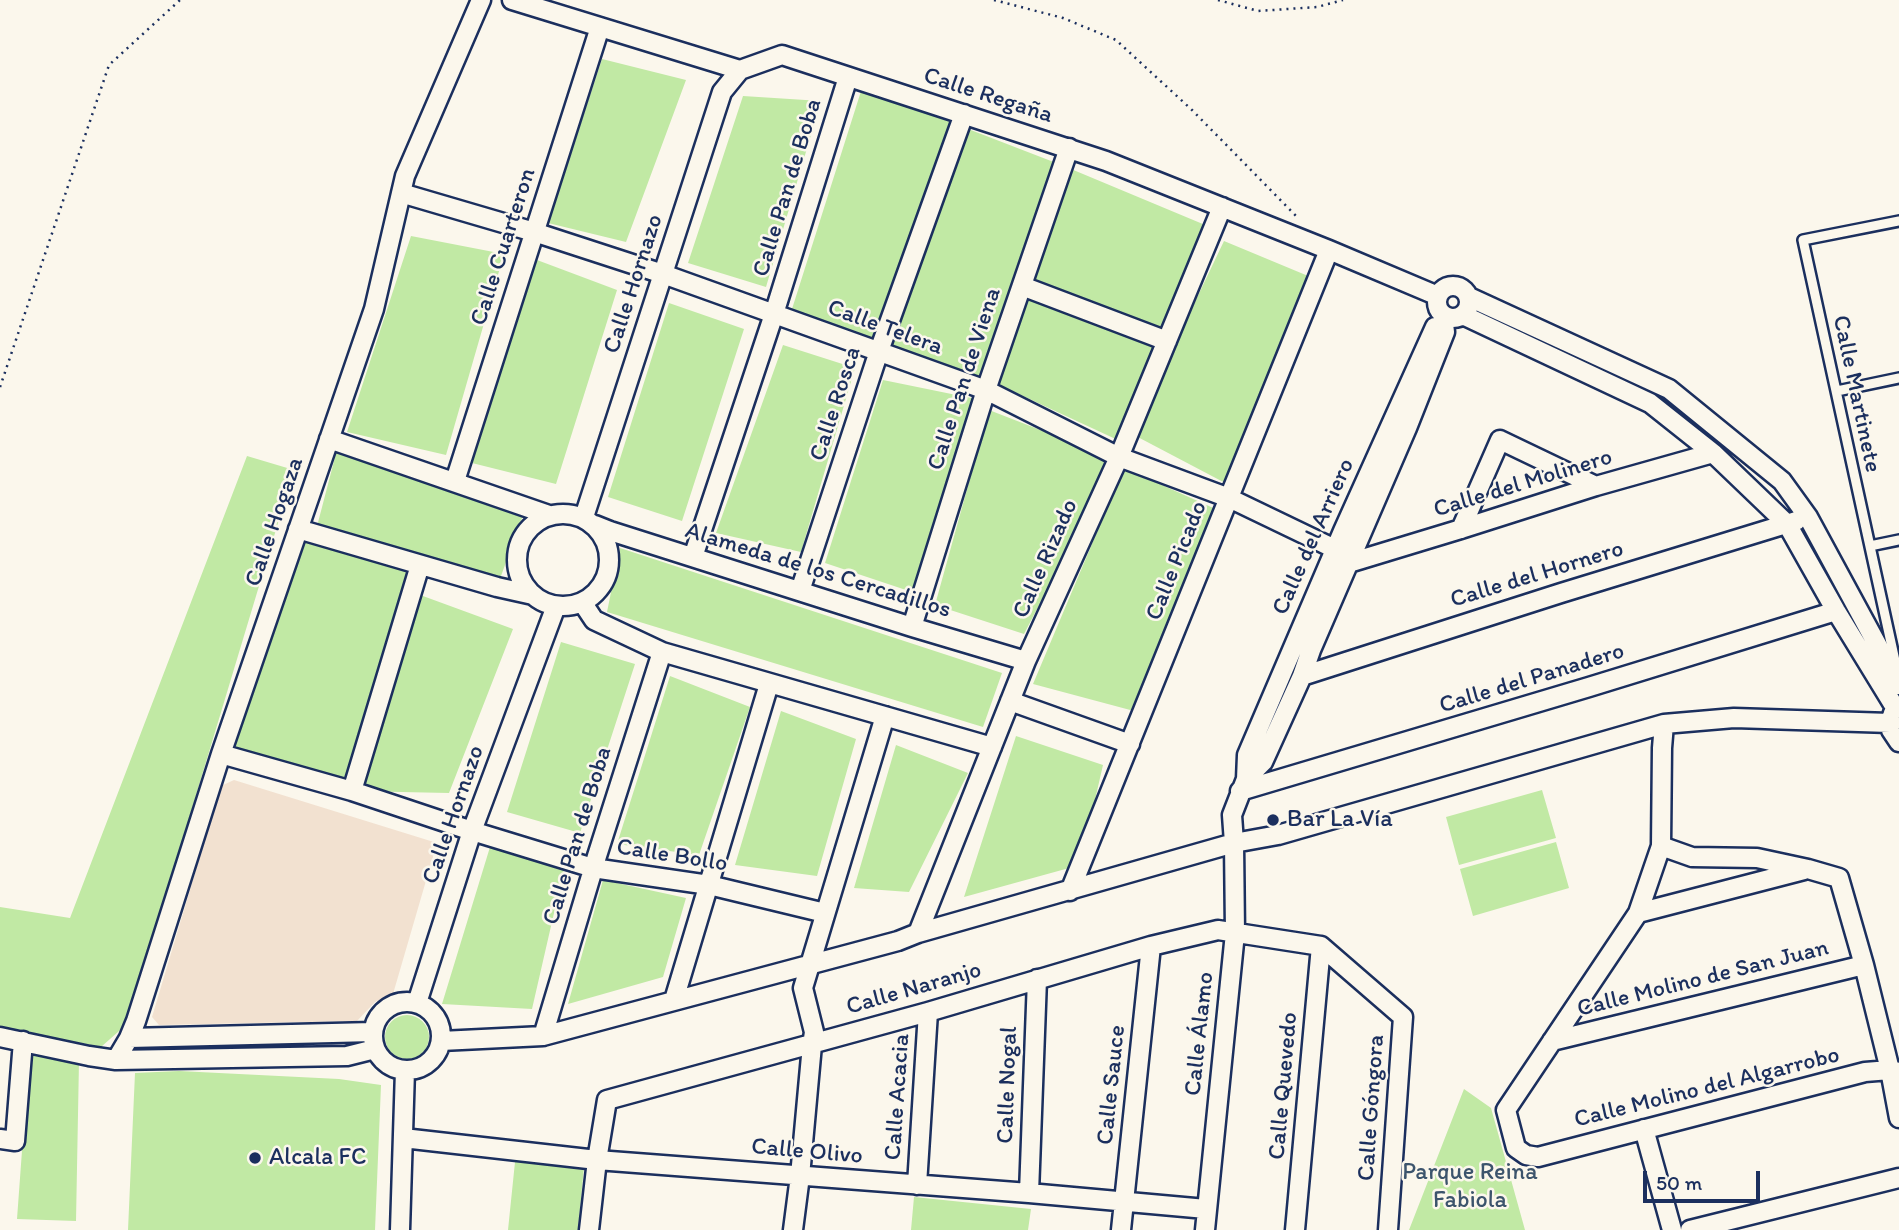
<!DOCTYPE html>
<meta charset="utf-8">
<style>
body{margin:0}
#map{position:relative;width:1899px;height:1230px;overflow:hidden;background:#fbf7ec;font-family:Itim,sans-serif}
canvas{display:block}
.scale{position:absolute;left:1643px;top:1171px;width:117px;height:32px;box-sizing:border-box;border:4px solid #1b2f5e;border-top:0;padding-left:9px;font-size:21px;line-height:24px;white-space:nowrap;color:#1b2f5e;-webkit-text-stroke:5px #fbf7ec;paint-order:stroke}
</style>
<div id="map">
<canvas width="1899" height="1230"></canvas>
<div class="scale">50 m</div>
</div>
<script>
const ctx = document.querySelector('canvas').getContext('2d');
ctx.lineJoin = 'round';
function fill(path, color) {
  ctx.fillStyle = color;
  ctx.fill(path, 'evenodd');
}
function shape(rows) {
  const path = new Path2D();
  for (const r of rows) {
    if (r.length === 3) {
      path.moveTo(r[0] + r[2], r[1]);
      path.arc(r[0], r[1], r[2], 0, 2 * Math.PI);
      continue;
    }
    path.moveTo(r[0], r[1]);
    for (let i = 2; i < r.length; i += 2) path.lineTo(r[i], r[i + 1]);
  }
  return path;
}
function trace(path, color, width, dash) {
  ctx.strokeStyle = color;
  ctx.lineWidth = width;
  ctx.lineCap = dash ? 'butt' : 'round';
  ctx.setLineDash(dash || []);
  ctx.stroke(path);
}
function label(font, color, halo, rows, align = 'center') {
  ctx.font = font + ' Itim,sans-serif';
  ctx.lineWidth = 5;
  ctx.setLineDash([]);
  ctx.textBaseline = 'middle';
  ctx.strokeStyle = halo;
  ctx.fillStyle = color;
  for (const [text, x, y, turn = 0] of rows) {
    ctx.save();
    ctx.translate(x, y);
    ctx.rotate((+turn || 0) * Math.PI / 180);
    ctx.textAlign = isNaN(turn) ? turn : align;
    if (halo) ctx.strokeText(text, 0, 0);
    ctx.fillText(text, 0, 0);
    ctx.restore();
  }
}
const built = shape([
 [234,780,437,843,393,994,375,1002,357,1021,159,1025,152,1017,221,786]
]);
const green = shape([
 [602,59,686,80,626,242,548,223],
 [862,88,1064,166,989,385,792,309],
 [743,96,821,101,766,287,688,263],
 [1071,169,1210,227,1122,442,997,384],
 [411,236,504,254,446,455,347,432],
 [1224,241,1313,278,1229,485,1132,434],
 [537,260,617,290,556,484,472,463],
 [669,303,744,329,682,521,608,497],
 [783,345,855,368,801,552,716,533],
 [883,380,976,399,915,593,825,563],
 [989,410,1115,459,1024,634,935,605],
 [339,442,526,507,497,587,420,565,412,592,513,629,449,793,352,791,221,754,298,529,315,534],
 [247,456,294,470,127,1024,101,1047,0,1027,0,907,70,918],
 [1124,468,1220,511,1134,711,1033,684],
 [620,548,1002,673,983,727,607,612],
 [561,642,635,664,580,833,507,812],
 [670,676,750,707,699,855,617,844],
 [781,711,856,739,817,876,735,865],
 [1016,736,1103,765,1080,865,964,897],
 [896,745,968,773,909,892,854,888],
 [1542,790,1556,838,1459,865,1446,817],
 [1556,842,1569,888,1473,916,1460,869],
 [490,847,565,865,532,1009,442,1004],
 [603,880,686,898,663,977,568,1004],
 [407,1037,22],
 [29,1055,79,1061,76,1221,17,1219],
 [179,1071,339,1079,381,1085,375,1230,128,1230,135,1073],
 [1464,1089,1491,1108,1525,1230,1409,1230],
 [515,1162,584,1167,578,1230,508,1230],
 [914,1197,1031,1209,1028,1230,911,1230]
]);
const path = shape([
 [994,0,1063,18,1116,40,1192,110,1299,219],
 [1218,0,1258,11,1317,7,1343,0],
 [0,387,109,65,180,0]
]);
const service = shape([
 [1837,391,1899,378],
 [1870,546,1899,540],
 [1897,670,1803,240,1899,221]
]);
const minor = shape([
 [512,0,740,70,782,55,1106,161,1329,250,1438,296],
 [401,193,534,232,663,274,986,390,1119,457,1229,498,1335,549],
 [1453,302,16],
 [1022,286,1167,341],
 [1469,297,1669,389,1782,481,1808,517,1899,685],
 [1463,315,1650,403,1713,453,1787,524,1836,611,1896,709],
 [329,439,549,515],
 [455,481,600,27],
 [563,560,46],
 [584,517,722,92,740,70],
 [595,525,610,531,912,627,1026,661],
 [298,529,497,587,533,595],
 [1461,529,1500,440,1596,486],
 [693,557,774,314,848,77],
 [1349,563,1461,529,1596,486,1713,453],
 [800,591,879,351,964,114],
 [582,602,594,620,662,652,992,747],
 [912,627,986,390,1069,148],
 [1302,676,1561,593,1796,521],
 [1010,701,1130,744],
 [1893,713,1890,723,1891,730,1899,742],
 [1664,724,1662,748,1661,846,1638,913,1506,1110,1516,1148,1526,1155,1538,1157,1865,1072,1890,1070,1899,1118],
 [221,754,352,791,472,831,593,868,709,885,825,913],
 [1246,779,1247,755,1343,531,1435,327],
 [352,791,420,565],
 [1240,791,1589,687,1836,611],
 [1661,846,1692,857,1757,858,1808,869,1839,878,1864,965,1890,1070,1899,1072],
 [1070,891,1329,250],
 [1638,913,1804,870],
 [918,933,1026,661,1119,457,1222,207],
 [674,1000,769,684],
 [407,1036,34],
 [417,1003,472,831,556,606],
 [543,1036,597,856,662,652],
 [0,1037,89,1056,116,1060,347,1056,375,1049],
 [129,1038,373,1032],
 [441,1041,543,1036,898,941,918,933,1234,843,1278,835,1664,724,1734,718,1890,723],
 [1552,1041,1864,965],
 [116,1060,129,1038,136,1021,221,754,374,309,405,176,481,0],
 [1644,1129,1672,1230],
 [403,1138,597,1160,1029,1193,1206,1209],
 [0,1139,15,1141,23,1041],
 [917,1185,928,1012],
 [1029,1193,1037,979],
 [400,1230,405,1070],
 [589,1230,597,1160,607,1100,928,1012,1151,946,1218,930,1321,946,1403,1017,1388,1230],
 [793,1230,800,1176,812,1045,814,1032,803,988,885,716],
 [1121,1230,1151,946],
 [1205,1230,1235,933,1234,843,1232,815,1246,779,1263,762,1302,676,1311,650,1407,428,1445,332,1444,324,1448,317],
 [1295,1230,1321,946],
 [1690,1230,1899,1178]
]);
const markers = [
 [1273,820,7,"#1b2f5e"],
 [255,1158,7,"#1b2f5e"]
];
const streetNames = [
 ["Calle Regaña",988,96,18],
 ["Calle Pan de Boba",788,188,-73],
 ["Calle Cuarteron",504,247,-72],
 ["Calle Hornazo",634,284,-72],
 ["Calle Telera",885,328,20],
 ["Calle Pan de Viena",965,379,-72],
 ["Calle Martinete",1856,394,78],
 ["Calle Rosca",836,404,-72],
 ["Calle del Molinero",1523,484,-17],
 ["Calle Hogaza",275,522,-71],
 ["Calle del Arriero",1314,537,-66],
 ["Calle Rizado",1046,559,-66],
 ["Calle Picado",1177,561,-68],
 ["Alameda de los Cercadillos",818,571,17],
 ["Calle del Hornero",1537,575,-17],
 ["Calle del Panadero",1532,679,-17],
 ["Calle Hornazo",454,815,-71],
 ["Calle Pan de Boba",578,836,-73],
 ["Calle Bollo",672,856,9],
 ["Calle Molino de San Juan",1703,979,-14],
 ["Calle Naranjo",914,989,-16],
 ["Calle Álamo",1200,1034,-84],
 ["Calle Nogal",1008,1085,-88],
 ["Calle Sauce",1112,1085,-84],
 ["Calle Quevedo",1284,1086,-85],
 ["Calle Molino del Algarrobo",1707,1088,-14],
 ["Calle Acacia",898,1097,-86],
 ["Calle Góngora",1372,1108,-86],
 ["Calle Olivo",807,1152,5]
];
const poiNames = [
 ["Bar La Vía",1287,820],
 ["Alcala FC",269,1158]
];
const parkNames = [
 ["Parque Reina",1470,1173],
 ["Fabiola",1470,1201]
];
fill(built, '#f2e1d0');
fill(green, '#c1e9a4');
trace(service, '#1b2f5e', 14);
trace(minor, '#1b2f5e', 23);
trace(path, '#1b2f5e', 2.5, [2, 5]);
trace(service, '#fbf7ec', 9);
trace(minor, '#fbf7ec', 18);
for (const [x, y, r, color] of markers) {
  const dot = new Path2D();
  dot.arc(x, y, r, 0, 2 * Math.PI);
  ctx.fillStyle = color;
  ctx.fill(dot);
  trace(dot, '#fbf7ec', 2.5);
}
label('24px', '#1b2f5e', '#fbf7ec', streetNames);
label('24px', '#1b2f5e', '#fbf7ec', poiNames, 'left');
label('24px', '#3c546c', '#fbf7ec', parkNames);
</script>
